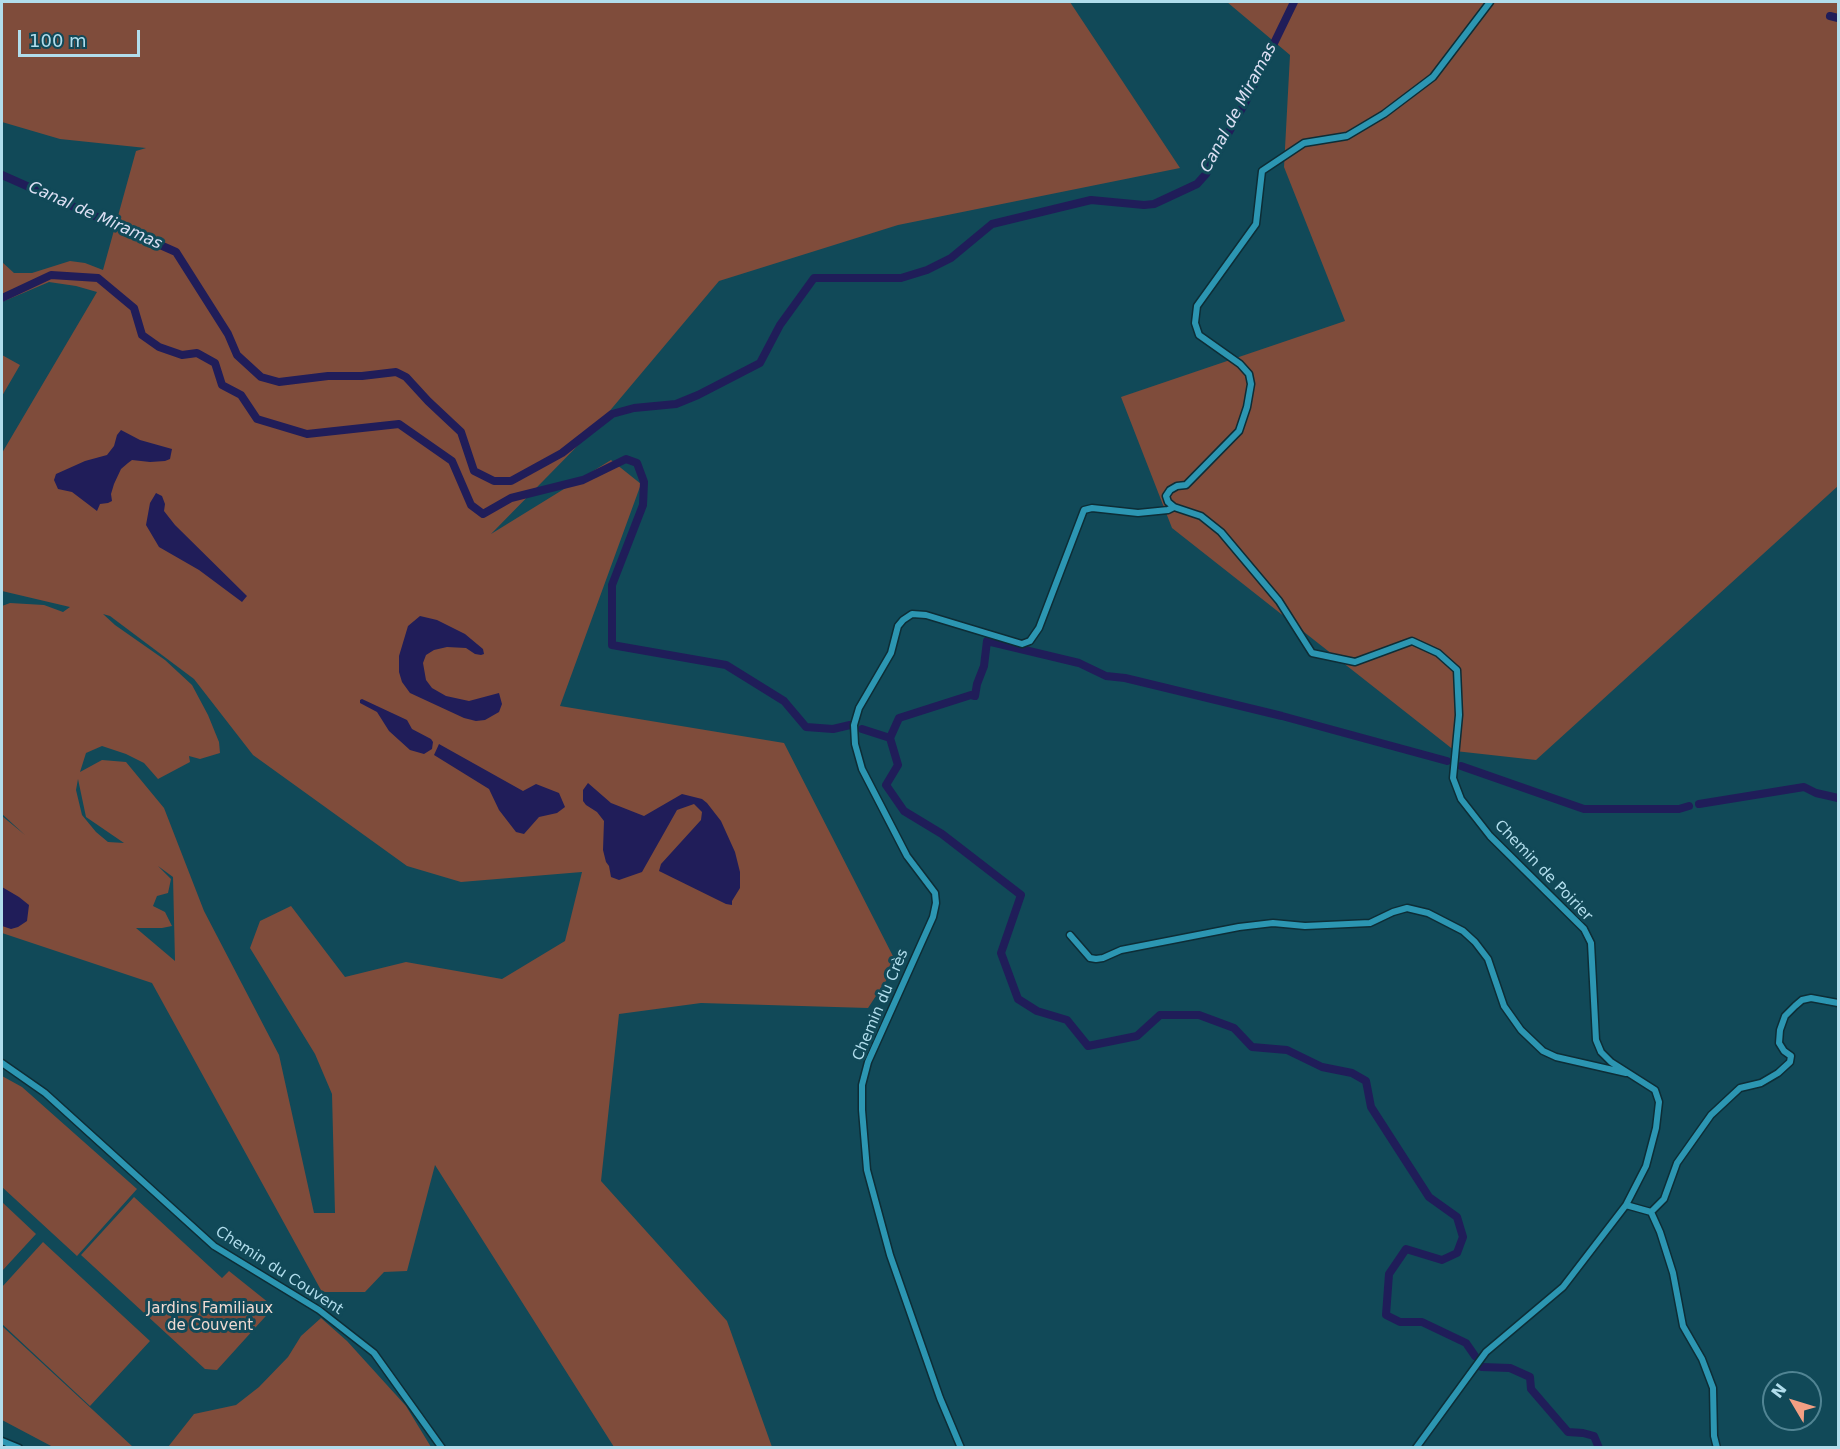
<!DOCTYPE html>
<meta charset="utf-8">
<style>
body{margin:0}
#map{position:relative;width:1840px;height:1449px;overflow:hidden;background:#114958;font-family:"DejaVu Sans",sans-serif}
canvas{display:block}
.frame{position:absolute;inset:0;border:3px solid #b1ddec;pointer-events:none}
.north{position:absolute;left:1762px;top:1371px;width:60px;height:60px;box-sizing:border-box;background:#114958;border:2px solid #518493;border-radius:50%;rotate:308deg;font-size:16px;font-weight:700;line-height:24px;text-align:center;color:#b1ddec}
.north::after{content:'';display:block;margin:auto;width:21px;height:27px;background:#f39f83;clip-path:polygon(50% 0,100% 100%,50% 72%,0 100%)}
.scale{position:absolute;left:18px;top:30px;width:122px;height:27px;box-sizing:border-box;border:3px solid #b1ddec;border-top:0;padding-left:8px;font-size:18px;line-height:21px;white-space:nowrap;color:#b1ddec;-webkit-text-stroke:4px #114958;paint-order:stroke}
</style>
<div id="map">
<canvas width="1840" height="1449"></canvas>
<div class="frame"></div>
<div class="north">N</div>
<div class="scale">100 m</div>
</div>
<script>
const ctx = document.querySelector('canvas').getContext('2d');
ctx.lineJoin = 'round';
function fill(path, color) {
  ctx.fillStyle = color;
  ctx.fill(path, 'evenodd');
}
function shape(rows) {
  const path = new Path2D();
  for (const r of rows) {
    path.moveTo(r[0], r[1]);
    for (let i = 2; i < r.length; i += 2) path.lineTo(r[i], r[i + 1]);
  }
  return path;
}
function trace(path, color, width, dash) {
  ctx.strokeStyle = color;
  ctx.lineWidth = width;
  ctx.lineCap = dash ? 'butt' : 'round';
  ctx.setLineDash(dash || []);
  ctx.stroke(path);
}
function label(font, color, halo, rows, align = 'center') {
  ctx.font = font + ' "DejaVu Sans",sans-serif';
  ctx.lineWidth = 6;
  ctx.setLineDash([]);
  ctx.textBaseline = 'middle';
  ctx.strokeStyle = halo;
  ctx.fillStyle = color;
  for (const [text, x, y, turn = 0] of rows) {
    ctx.save();
    ctx.translate(x, y);
    ctx.rotate((+turn || 0) * Math.PI / 180);
    ctx.textAlign = isNaN(turn) ? turn : align;
    if (halo) ctx.strokeText(text, 0, 0);
    ctx.fillText(text, 0, 0);
    ctx.restore();
  }
}
const green = shape([
 [2,2,1070,2,1180,168,898,225,719,281,597,426,491,534,611,460,641,484,560,706,784,743,897,964,868,1008,701,1003,619,1014,601,1181,727,1321,772,1447,614,1447,435,1165,407,1271,384,1272,365,1292,322,1292,152,983,2,933,2,816,25,835,2,814,2,606,10,603,44,605,63,612,70,607,2,591,2,453,97,292,76,286,49,282,2,302,2,262,14,273,32,273,70,261,85,263,103,270,136,151,146,148,60,139,2,122],
 [103,614,110,616,194,679,253,755,407,866,461,882,582,872,565,941,502,979,406,962,345,977,291,906,260,921,250,948,315,1054,332,1094,335,1213,314,1213,279,1055,204,911,164,808,126,762,102,760,80,772,86,753,102,746,126,754,144,763,158,779,190,762,189,756,200,759,220,753,219,742,208,715,192,685,165,660,115,625],
 [78,779,86,817,124,843,108,842,96,832,82,815,76,790],
 [158,866,173,877,175,961,136,928,162,928,172,926,165,912,153,906,157,896,168,893,171,879],
 [1227,2,1838,2,1838,486,1536,760,1455,751,1172,528,1121,397,1345,321,1284,167,1290,55],
 [2,355,20,365,2,396],
 [2,1076,22,1087,137,1189,77,1256,2,1187],
 [134,1197,222,1278,229,1271,274,1307,217,1370,205,1369,81,1255],
 [2,1202,36,1234,2,1271],
 [43,1242,150,1341,90,1406,2,1324,2,1287],
 [321,1318,347,1341,406,1406,431,1447,168,1447,194,1414,236,1405,259,1387,288,1357,301,1336],
 [2,1326,133,1447,53,1447,2,1420]
]);
const water = shape([
 [121,430,140,440,172,449,170,459,165,461,150,462,132,460,128,463,121,469,114,484,111,494,112,501,108,503,100,504,97,511,72,492,58,489,54,480,56,474,85,461,107,455,114,446,117,435],
 [156,493,162,496,165,504,164,511,175,525,247,596,242,602,199,570,159,547,146,525,150,503],
 [420,616,437,620,465,634,483,649,484,654,481,655,475,654,466,648,447,647,434,650,426,655,423,663,426,680,432,688,446,696,469,701,499,693,502,704,499,712,485,720,476,721,464,718,410,693,402,682,399,672,399,656,408,626],
 [362,699,407,720,412,729,431,739,433,742,432,749,424,754,410,750,389,731,377,712,360,703,360,700],
 [439,744,523,791,536,784,559,793,565,807,557,813,539,817,524,834,516,832,499,810,489,789,434,755],
 [588,783,611,803,644,816,682,794,702,799,707,803,721,821,735,852,740,872,740,888,732,901,732,905,726,904,659,871,661,864,701,820,702,812,694,804,677,810,642,872,619,880,611,877,609,866,606,862,603,850,604,821,597,812,586,805,583,801,583,790],
 [2,887,19,897,29,905,27,921,18,927,11,929,2,926]
]);
const canal = shape([
 [1830,16,1838,18],
 [2,175,176,252,228,334,237,355,261,377,279,382,328,376,362,376,396,372,406,377,428,401,461,432,474,471,494,481,511,481,562,453,612,414,634,408,676,404,698,395,760,363,780,325,814,278,901,278,927,270,951,258,992,224,1091,200,1144,205,1154,204,1197,184,1206,174,1246,101,1294,2],
 [2,298,51,275,98,278,134,308,142,335,159,347,182,355,197,353,215,363,222,385,241,395,257,419,307,434,399,424,452,461,471,505,483,514,511,498,583,480,626,459,637,463,644,482,643,505,612,585,612,645,726,665,784,701,806,727,833,729,850,725],
 [862,729,890,738,898,765,886,785,904,811,942,834,1021,895,1001,953,1018,999,1037,1011,1067,1020,1088,1046,1137,1036,1160,1015,1199,1015,1234,1028,1252,1047,1287,1050,1322,1067,1352,1073,1366,1081,1371,1107,1429,1197,1457,1217,1463,1237,1457,1253,1442,1260,1406,1249,1389,1274,1386,1315,1400,1322,1422,1322,1466,1343,1475,1356],
 [890,738,899,718,971,695,975,696,977,684,984,666,987,641,1079,663,1106,676,1125,678,1282,716,1447,761],
 [1461,766,1584,809,1679,809,1689,806],
 [1699,804,1804,787,1816,793,1838,798],
 [1482,1367,1510,1368,1530,1377,1531,1389,1568,1432,1583,1433,1594,1436,1599,1448]
]);
const street = shape([
 [1490,2,1433,77,1384,114,1347,136,1304,143,1262,171,1256,224,1197,306,1195,323,1199,335,1240,364,1249,374,1251,384,1247,407,1239,431,1186,485,1177,486,1170,490,1166,496,1168,502,1174,507,1201,516,1221,532,1279,601,1312,653,1355,662,1412,641,1438,653,1457,670,1459,715,1453,778,1461,799,1490,836,1584,929,1591,943,1596,1040,1601,1052,1611,1062,1655,1090,1659,1102,1656,1128,1646,1166,1626,1205],
 [1070,935,1090,958,1096,959,1103,958,1121,950,1239,927,1273,923,1305,926,1370,923,1393,912,1407,908,1428,913,1463,931,1475,942,1488,959,1504,1006,1521,1030,1543,1051,1556,1057,1626,1073],
 [2,1063,45,1093,214,1246,319,1310,374,1353,442,1448],
 [1651,1212,1664,1199,1677,1163,1711,1115,1740,1088,1761,1083,1778,1073,1790,1062,1791,1056,1784,1051,1779,1043,1780,1030,1785,1016,1795,1006,1802,1000,1811,998,1838,1003],
 [1651,1212,1660,1232,1673,1273,1683,1326,1702,1359,1713,1388,1714,1436,1717,1448],
 [2,1441,19,1448],
 [961,1448,940,1398,890,1255,867,1170,862,1110,862,1085,868,1062,933,917,936,903,935,893,907,856,862,769,855,744,854,725,859,708,891,653,898,626,903,620,912,614,926,615,1022,644,1030,641,1039,628,1084,510,1092,508,1138,513,1168,510,1174,507],
 [1416,1448,1486,1352,1563,1287,1626,1205,1651,1212]
]);
const streetNames = [
 ["Chemin de Poirier",1543,871,46],
 ["Chemin du Crès",881,1005,-67],
 ["Chemin du Couvent",279,1271,33]
];
const parkNames = [
 ["Jardins Familiaux",210,1309],
 ["de Couvent",210,1326]
];
const waterNames = [
 ["Canal de Miramas",1239,108,-62],
 ["Canal de Miramas",95,216,24]
];
fill(green, '#7f4c3b');
fill(water, '#201d59');
trace(canal, '#201d59', 8);
trace(street, '#0d2d36', 9);
trace(street, '#2c96b2', 6);
label('15px', '#b1ddec', '#114958', streetNames);
label('15px', '#f0dad2', '#114958', parkNames);
label('italic 16px', '#dde0f4', '#114958', waterNames);
</script>
